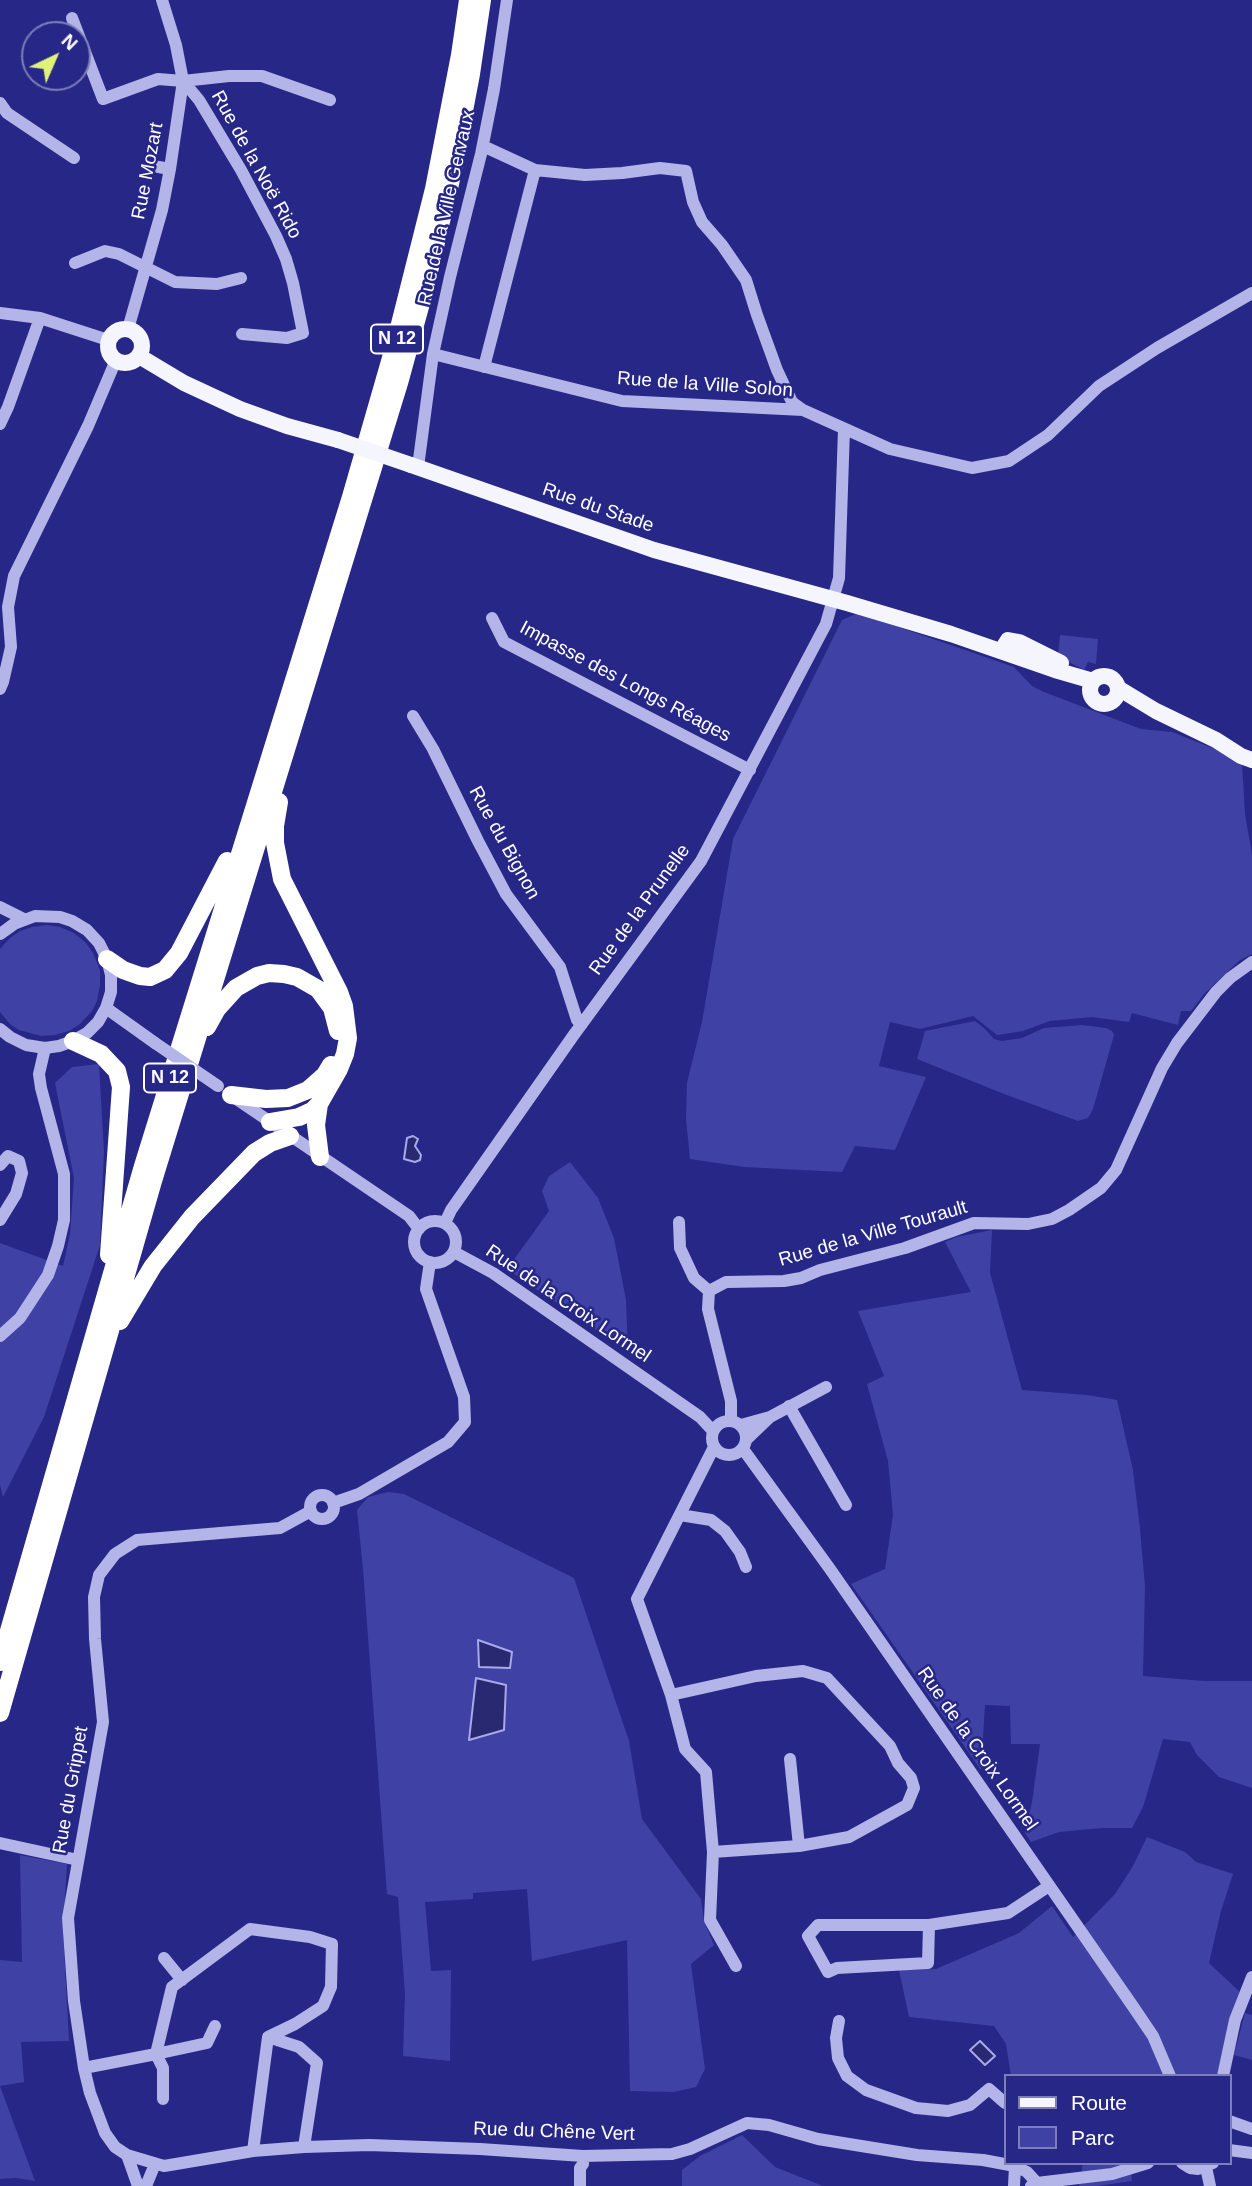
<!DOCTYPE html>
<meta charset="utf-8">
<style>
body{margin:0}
#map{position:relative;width:1252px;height:2186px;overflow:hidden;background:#272787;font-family:Arial,sans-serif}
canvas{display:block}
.legend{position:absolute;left:1004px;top:2074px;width:228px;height:91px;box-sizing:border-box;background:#272787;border:2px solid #7d7db7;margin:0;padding:9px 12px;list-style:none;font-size:21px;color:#fff}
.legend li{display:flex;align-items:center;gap:14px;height:35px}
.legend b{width:35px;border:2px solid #7d7db7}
.north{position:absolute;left:21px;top:21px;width:70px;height:70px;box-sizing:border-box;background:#272787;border:2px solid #7d7db7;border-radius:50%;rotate:44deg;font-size:19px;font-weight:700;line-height:28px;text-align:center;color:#fff}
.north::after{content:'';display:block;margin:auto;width:24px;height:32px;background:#dff178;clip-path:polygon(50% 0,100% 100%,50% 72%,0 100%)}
</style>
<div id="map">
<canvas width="1252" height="2186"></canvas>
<ul class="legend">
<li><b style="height:9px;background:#f5f5fe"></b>Route</li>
<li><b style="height:19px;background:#3f41a5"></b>Parc</li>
</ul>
<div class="north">N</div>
</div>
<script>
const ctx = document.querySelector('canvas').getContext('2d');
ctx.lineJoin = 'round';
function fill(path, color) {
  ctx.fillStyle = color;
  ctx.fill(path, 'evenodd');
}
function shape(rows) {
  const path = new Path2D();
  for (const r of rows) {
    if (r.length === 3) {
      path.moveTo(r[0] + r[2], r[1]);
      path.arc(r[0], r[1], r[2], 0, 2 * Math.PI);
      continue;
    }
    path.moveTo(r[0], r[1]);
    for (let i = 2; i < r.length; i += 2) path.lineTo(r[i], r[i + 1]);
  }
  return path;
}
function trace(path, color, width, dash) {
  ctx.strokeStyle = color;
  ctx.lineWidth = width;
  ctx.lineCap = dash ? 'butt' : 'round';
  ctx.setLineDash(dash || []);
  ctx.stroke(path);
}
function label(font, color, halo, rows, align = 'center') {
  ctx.font = font + ' Arial,sans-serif';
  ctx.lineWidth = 5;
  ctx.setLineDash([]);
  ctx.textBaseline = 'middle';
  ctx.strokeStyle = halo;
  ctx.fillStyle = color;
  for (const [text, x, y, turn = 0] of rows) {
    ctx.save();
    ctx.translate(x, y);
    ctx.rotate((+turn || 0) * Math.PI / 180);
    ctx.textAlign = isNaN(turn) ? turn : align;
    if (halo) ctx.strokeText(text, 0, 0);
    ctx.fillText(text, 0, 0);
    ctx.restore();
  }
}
const green = shape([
 [858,613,1014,667,1032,686,1044,692,1141,729,1172,732,1220,751,1242,763,1245,814,1252,855,1252,954,1240,960,1204,994,1191,1011,1181,1011,1178,1025,1132,1013,1129,1022,1092,1017,1050,1021,1023,1031,997,1035,973,1016,920,1029,890,1022,879,1066,926,1077,895,1150,855,1146,842,1172,744,1167,690,1159,686,1119,687,1083,702,1022,733,839,842,620],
 [1060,635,1098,639,1096,664,1088,662,1084,670,1058,656],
 [47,925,60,927,74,933,86,943,93,953,100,970,100,985,97,1001,92,1011,80,1024,69,1031,55,1035,41,1036,19,1030,10,1024,0,1012,0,949,10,938,20,931,32,927],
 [975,1021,985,1029,994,1039,1002,1041,1022,1038,1044,1028,1082,1025,1106,1028,1112,1031,1114,1035,1093,1109,1088,1118,1078,1121,1004,1094,917,1059,925,1031],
 [99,1064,104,1151,100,1245,44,1417,3,1497,0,1485,0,1243,63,1266,70,1234,74,1178,55,1083,72,1067],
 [570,1162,598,1198,614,1238,626,1300,628,1352,507,1269,549,1211,542,1191,549,1176],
 [992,1230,990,1273,1022,1390,1087,1395,1117,1400,1133,1470,1140,1529,1145,1586,1143,1676,1204,1681,1252,1681,1252,1788,1219,1777,1197,1755,1190,1742,1163,1739,1143,1807,1132,1828,1102,1828,1059,1832,1031,1842,1025,1833,1032,1802,1040,1744,1011,1744,1010,1706,985,1705,981,1770,851,1584,885,1569,893,1515,888,1461,867,1384,884,1376,858,1311,971,1292,945,1242,956,1237],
 [388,1492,404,1494,574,1578,629,1741,642,1819,701,1899,704,1921,714,1945,691,1964,705,2069,696,2087,673,2092,630,2091,627,1940,532,1961,527,1889,473,1893,473,1899,425,1902,431,1971,451,1970,450,2061,403,2056,405,1994,398,1897,387,1894,363,1569,357,1510,368,1497],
 [1147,1837,1185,1852,1196,1862,1233,1874,1221,1911,1209,1963,1240,1992,1217,2076,1011,2076,1006,2044,994,2026,909,2017,899,1970,936,1969,1019,1933,1052,1906,1073,1937,1115,1894,1133,1866],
 [20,1855,67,1864,63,1931,69,2041,21,2042,24,2082,0,2086,35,2181,16,2178,0,2179,0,1960,22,1962],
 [1245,2013,1252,2015,1252,2060,1234,2055],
 [742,2135,775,2167,823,2186,682,2186,682,2170,700,2156],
 [1083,2163,1130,2163,1132,2181,1097,2186,1079,2186]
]);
const water = shape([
 [413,1136,418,1139,415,1146,421,1155,420,1160,415,1162,404,1159,407,1138,413,1136],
 [478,1640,512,1652,510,1668,479,1667,478,1640],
 [476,1678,506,1685,504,1730,469,1740,476,1678],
 [980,2041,995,2056,985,2065,970,2050,980,2041]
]);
const minor = shape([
 [162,0,176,45,183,81,199,100,241,170,276,236,286,259,293,283,303,333,287,338,242,334],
 [72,18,103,99,158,79,183,81,229,76,262,76,330,100],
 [0,103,7,113,74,158],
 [483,146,535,170,585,175,622,173,660,168,686,171,693,202,702,222,722,245,746,280,757,315,777,370,792,402,803,410],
 [153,166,170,169],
 [75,263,105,251,119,254,175,282,217,284,241,278],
 [0,313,40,318,108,340],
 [128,329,162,210,170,169,183,81],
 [433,354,622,401,803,410,890,449,972,468,1009,461,1048,435,1099,386,1157,348,1252,293],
 [484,367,535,170],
 [0,424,8,407,40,318],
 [418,467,433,354,450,277,481,154,494,89,507,0],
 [492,618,504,642,750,770],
 [0,689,3,682,11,647,8,607,14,576,88,426,116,360],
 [413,716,433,749,478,841,506,894,560,967,577,1020,582,1024],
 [0,907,24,919],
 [0,934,14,924,35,916,60,917,72,921,87,930,99,943,107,959,111,975,111,992,106,1008,98,1022,87,1033,73,1041,59,1046,45,1048,26,1045,10,1037,0,1029],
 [106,1008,155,1043],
 [235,1098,409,1216,419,1229],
 [0,1165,8,1156,19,1161,22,1173,16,1194,0,1220],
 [435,1242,21],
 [679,1222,680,1248,694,1278,709,1291],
 [445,1223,451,1210,573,1036,701,861,826,624,839,578,844,429],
 [454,1252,493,1273,700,1417,713,1431],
 [0,1336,20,1318,48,1275,58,1246,64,1220,64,1174,41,1088,39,1074,45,1048],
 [789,1406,846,1505],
 [770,1417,826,1387],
 [729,1438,17],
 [731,1421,731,1401,708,1309,709,1291,726,1282,784,1281,801,1278,820,1270,905,1248,974,1223,1028,1224,1052,1219,1069,1210,1101,1188,1116,1170,1162,1068,1177,1043,1216,992,1230,978,1252,962],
 [741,1425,770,1417,747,1439],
 [714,1447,637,1599,671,1695,685,1749,706,1772,713,1852,710,1920,736,1966],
 [743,1449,830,1569,1132,2005,1153,2036,1170,2076],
 [322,1507,12],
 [333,1503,359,1494,448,1442,465,1422,464,1397,426,1289,430,1262],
 [680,1515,711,1520,725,1531,740,1552,746,1567],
 [671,1695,756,1676,803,1671,827,1678,890,1746,898,1763,911,1778,914,1788,907,1805,849,1837,799,1846],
 [0,1843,78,1860],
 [713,1852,799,1846,790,1759],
 [929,1925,928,1963,837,1968,828,1972,808,1936,818,1925,929,1925,1008,1913,1049,1886],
 [164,1958,182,1980],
 [839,2021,836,2038,838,2058,847,2076,866,2090,916,2108,948,2111,970,2105,989,2089,1005,2103],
 [268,2037,299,2047,317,2063,304,2147],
 [84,2068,156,2054,172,1987,250,1929,310,1937,332,1944,331,1987,323,2006,295,2024,268,2037,253,2151],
 [1223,2076,1235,2020,1252,1977],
 [163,2099,163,2068,156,2054,207,2043,215,2026],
 [1229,2121,1252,2129],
 [1229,2150,1252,2153],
 [127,2155,164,2166,253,2151,304,2147,369,2145,480,2149,583,2156,672,2154,690,2149,747,2123,769,2125,818,2139,917,2155,983,2160,1015,2166,1027,2172,1037,2183],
 [1182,2163,1190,2168,1198,2169,1213,2163],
 [1206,2167,1210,2186],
 [138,2186,127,2155,115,2147,105,2133,90,2093,84,2068,74,2001,68,1918,103,1722,95,1639,94,1597,97,1584,99,1575,115,1554,137,1540,280,1528,311,1511],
 [146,2186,155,2164],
 [580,2186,580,2168,583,2164,583,2156],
 [1014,2186,1015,2166],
 [1031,2186,1037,2183,1112,2174,1148,2163]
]);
const major = shape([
 [125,346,17],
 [139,356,184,383,240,409,287,426,338,440],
 [411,465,654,550,847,603,951,634,1055,670,1093,681],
 [1001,651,1008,640,1019,642,1061,663],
 [1104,690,14],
 [1118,688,1156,711,1216,740,1241,756,1252,760]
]);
const highway = shape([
 [107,959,123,970,140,976,150,977,165,970,179,953,227,861],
 [207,1027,217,1009,236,988,257,976,269,973,284,974,297,977,318,989,332,1008,338,1031],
 [73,1041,101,1054,117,1071,121,1087,109,1255],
 [231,1095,266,1099,288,1098,308,1090,325,1075,331,1065],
 [319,1104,316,1125,320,1157],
 [270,1122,299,1117,312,1111,319,1104,339,1069,345,1054,348,1038,344,1006,339,992,282,879,275,843,275,826,279,802],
 [120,1321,153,1266,192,1217,254,1153,270,1143,290,1136],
 [0,1662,143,1166,351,497,395,344,434,189,460,55,468,0],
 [0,1713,153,1181,399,383,424,292,450,184,471,74,482,0]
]);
const minorBridge = shape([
 [155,1043,218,1086]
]);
const majorBridge = shape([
 [338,440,411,465]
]);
const shields = [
 [397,339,52],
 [170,1078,52]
];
const shieldNames = [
 ["N 12",397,339],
 ["N 12",170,1078]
];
const streetNames = [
 ["Rue de la Noë Rido",256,165,61],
 ["Rue Mozart",148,171,-79],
 ["Rue de la Ville Gervaux",447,208,-77],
 ["Rue de la Ville Solon",705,385,4],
 ["Rue du Stade",598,508,19],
 ["Impasse des Longs Réages",625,682,28],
 ["Rue du Bignon",504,843,61],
 ["Rue de la Prunelle",640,910,-54],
 ["Rue de la Ville Tourault",873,1234,-16],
 ["Rue de la Croix Lormel",568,1304,34],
 ["Rue de la Croix Lormel",977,1749,55],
 ["Rue du Grippet",71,1790,-80],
 ["Rue du Chêne Vert",554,2132,2]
];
fill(green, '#3f41a5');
fill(water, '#292972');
trace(water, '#a7a9e9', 2);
trace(minor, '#b3b4e8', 12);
trace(major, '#f5f5fe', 16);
trace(highway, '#fff', 18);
trace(minorBridge, '#b3b4e8', 12);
trace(majorBridge, '#f5f5fe', 16);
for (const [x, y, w] of shields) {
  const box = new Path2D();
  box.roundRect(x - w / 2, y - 14.5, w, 29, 5);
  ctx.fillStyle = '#272787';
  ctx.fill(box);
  trace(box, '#fff', 2);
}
label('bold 18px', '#fff', null, shieldNames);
label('19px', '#fff', '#272787', streetNames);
</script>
